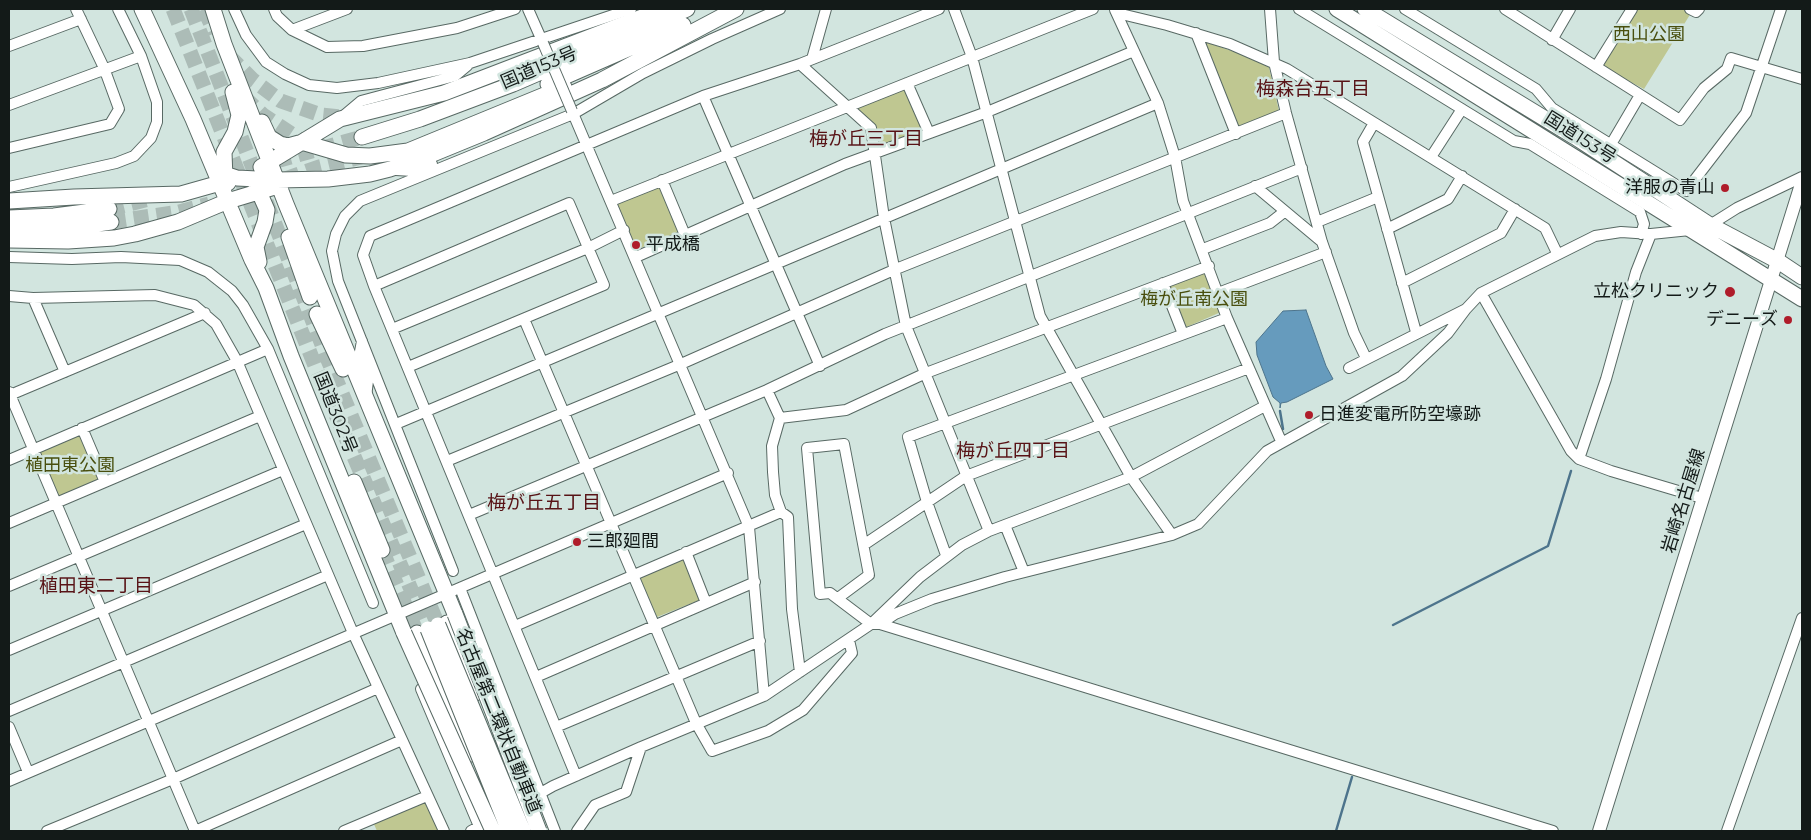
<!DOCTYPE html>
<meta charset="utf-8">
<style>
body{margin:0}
#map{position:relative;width:1811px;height:840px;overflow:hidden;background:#d2e5df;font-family:Montserrat,sans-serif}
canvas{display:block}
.frame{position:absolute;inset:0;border:10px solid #131a18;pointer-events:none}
</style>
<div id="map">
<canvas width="1811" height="840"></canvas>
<div class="frame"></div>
</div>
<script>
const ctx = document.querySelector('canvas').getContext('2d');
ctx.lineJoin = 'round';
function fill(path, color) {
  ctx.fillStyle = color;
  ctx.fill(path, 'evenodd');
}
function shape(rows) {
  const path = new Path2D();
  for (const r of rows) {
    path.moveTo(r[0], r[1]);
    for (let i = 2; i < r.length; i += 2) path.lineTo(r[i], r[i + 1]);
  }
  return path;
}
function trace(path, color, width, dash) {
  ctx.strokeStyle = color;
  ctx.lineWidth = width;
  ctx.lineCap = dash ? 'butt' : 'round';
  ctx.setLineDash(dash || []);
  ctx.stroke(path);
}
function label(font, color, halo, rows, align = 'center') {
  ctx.font = font + ' Montserrat,"Noto Sans JP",sans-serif';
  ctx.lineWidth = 5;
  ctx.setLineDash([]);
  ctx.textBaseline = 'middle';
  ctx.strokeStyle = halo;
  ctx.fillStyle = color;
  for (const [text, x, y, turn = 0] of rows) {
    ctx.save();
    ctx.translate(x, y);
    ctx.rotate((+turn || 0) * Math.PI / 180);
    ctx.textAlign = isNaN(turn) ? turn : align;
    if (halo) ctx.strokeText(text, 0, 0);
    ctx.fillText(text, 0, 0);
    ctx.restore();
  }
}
const green = shape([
 [1637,9,1684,9,1691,13,1644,89,1602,67],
 [1205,42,1268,63,1279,111,1238,126],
 [906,85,926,132,880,148,852,104],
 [661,182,681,231,636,250,615,201],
 [1205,271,1221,312,1182,329,1167,288,1170,284],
 [78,434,82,435,101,478,99,482,57,497,39,453,40,450],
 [684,556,702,599,657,617,639,576],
 [425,799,440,831,377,831,373,822]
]);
const water = shape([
 [1306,310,1326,366,1333,379,1287,402,1281,403,1280,408,1280,403,1273,397,1257,355,1256,342,1283,311,1306,310]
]);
const stream = shape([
 [1280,411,1283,429],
 [1393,625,1548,546,1571,471],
 [1336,831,1352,777]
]);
const highwayTunnel = shape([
 [173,9,316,368,428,629],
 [191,9,328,360,438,625],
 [204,9,215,33],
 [228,55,253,80,281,101,321,115,350,118],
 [243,96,263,115,305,143],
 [276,161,362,137],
 [285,179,319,167,361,157],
 [109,209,153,198],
 [111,222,179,212,209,204],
 [382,550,417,633]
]);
const minor = shape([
 [234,9,246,35,266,62,285,74,309,85,337,88,378,83,470,63,631,9],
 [274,9,277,16,292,30,327,47,363,46,457,28,515,9],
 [528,9,543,43],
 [954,9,972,57,1040,316,1131,477,1172,535],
 [1270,9,1274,62,1286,113,1322,242,1354,333,1366,358],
 [1299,9,1514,141,1530,144,1640,212,1644,224,1641,234],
 [1405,9,1536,89,1552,108,1686,191,1746,113,1781,9],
 [1505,9,1680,120,1704,88,1727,69,1731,58,1802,79],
 [1690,9,1696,12,1699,9],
 [1115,10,1158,103,1175,157,1183,201,1227,318,1281,441],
 [1117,13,1167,25,1230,44,1287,69,1545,228,1557,253],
 [292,30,347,9],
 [1196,33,1236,134],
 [1552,40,1570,9],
 [9,46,81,19],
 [812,59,826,9],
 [800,64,871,128,884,218,906,326,989,531],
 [1596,67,1632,9],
 [907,83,929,133],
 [703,96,820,366],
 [9,105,141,56],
 [572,111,749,527,764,696],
 [342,117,361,101,455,76,467,66],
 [1374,123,1363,142,1416,332],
 [1610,146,1640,95],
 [9,148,110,124,119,109,104,68,76,9],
 [1431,157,1462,109],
 [396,170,413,171,432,164],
 [662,180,685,235],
 [1255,186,1322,242],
 [9,187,116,163,134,156,151,138,157,122,157,102,141,56,118,9],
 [611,201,1093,9],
 [1317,222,1378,197],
 [1710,225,1737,208,1802,177],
 [1387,229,1448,199,1462,176],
 [1203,249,1270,223,1284,212],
 [9,257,72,259,121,257,180,260,208,272,232,291,243,305,268,349,373,603],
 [636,257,845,164,987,112,1134,51],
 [1163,283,1183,334],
 [1402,283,1501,233,1515,209],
 [374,286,569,203,604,285,408,367],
 [1218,293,1326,252],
 [1481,293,1571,451,1579,459,1611,471,1702,498],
 [9,296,33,298,155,295,194,305,216,324,237,361,353,633,444,831],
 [33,298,65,372],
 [524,319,696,723,712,751,768,731,803,710,852,653,849,640],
 [392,329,588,248,624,230],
 [362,341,359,357,368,381,366,397],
 [1349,368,1466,309,1481,293,1595,236,1621,232,1651,234,1690,230],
 [767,390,780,418,772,446,773,472,775,495,781,512,788,517,792,609,800,672],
 [9,392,195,831],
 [10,395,205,313],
 [780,418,846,410,926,373,1209,266],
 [396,424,1158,103],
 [82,428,105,482],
 [1579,459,1606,379,1636,272,1651,234],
 [9,460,268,349],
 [447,461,681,364,896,269,1286,113],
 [469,515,767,390,885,334,1302,168],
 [9,523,260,416],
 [1005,525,1024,572],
 [865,544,966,476,1249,368],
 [686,552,706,603],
 [946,555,927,502,908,437,1227,318],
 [453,571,338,281,332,251,336,234,345,216,360,201,573,114,643,73,712,39,780,9],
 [9,586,283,470],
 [460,588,555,831],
 [838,598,869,575,844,444,807,448,820,594,830,593,871,624,880,624,1553,831],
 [880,624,895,614,932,599,1005,577,1172,535,1198,524,1267,451,1402,376,1448,333,1466,309],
 [515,626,781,512],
 [9,650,306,524],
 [536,677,755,582],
 [421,689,481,831],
 [9,711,328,575],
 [9,727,28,772],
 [556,727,760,641],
 [576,776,374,286,363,255,370,236,703,96,800,64,939,9],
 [9,781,728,473],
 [523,803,553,786,641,747,764,696,871,624,920,577,962,545,989,531,1131,477,1265,406],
 [47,831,173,779,378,688],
 [195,831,402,740],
 [344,831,427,796],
 [471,831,508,811],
 [577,831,595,805,626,792,641,747],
 [1727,831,1802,618]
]);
const major = shape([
 [1599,831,1802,181]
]);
const highway = shape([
 [142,9,193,119,252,260,266,288,291,356,404,633],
 [213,9,224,44,286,204,455,614],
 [1337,9,1802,299],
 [1365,9,1575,137,1710,225,1778,261,1802,277],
 [548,84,683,25],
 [262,122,269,137,280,144,288,146,299,143],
 [362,137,420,119,513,84,687,9],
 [305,143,346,155,370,156,408,151,564,87],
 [213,165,225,174,237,178,277,180,328,179,370,174,390,169,423,158,484,133,602,80,736,9],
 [261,167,340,119,444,93,663,9],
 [225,179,224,152,235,132,239,115,233,92],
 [256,185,267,210,265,222,256,247,259,262],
 [9,201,74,197,181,194,220,183,228,183],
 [9,218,54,216,109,209],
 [9,229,57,230,111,222],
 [289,237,310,297],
 [9,240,68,241,114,238,135,234,178,222,228,201,281,185],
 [317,314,343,369],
 [354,482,382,550],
 [447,623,474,694],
 [417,633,472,754]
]);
const minorBridge = shape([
 [543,43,572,111]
]);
const highwayBridge = shape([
 [455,614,539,831],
 [438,625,523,831],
 [428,629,509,831],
 [404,633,493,831]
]);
const markers = [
 [1725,188,5,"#af1c2a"],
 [636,245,5,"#af1c2a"],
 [1730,292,6,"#af1c2a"],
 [1788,320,5,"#af1c2a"],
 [1309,415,5,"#af1c2a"],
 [577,542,5,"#af1c2a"]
];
const parkNames = [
 ["西山公園",1649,35],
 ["梅が丘南公園",1194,300],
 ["植田東公園",70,466]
];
const streetNames = [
 ["国道153号",539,68,-23],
 ["国道153号",1580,138,32],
 ["国道302号",335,413,68],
 ["岩崎名古屋線",1684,501,-73],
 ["名古屋第二環状自動車道",498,721,68]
];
const poiNames = [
 ["洋服の青山",1715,188],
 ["平成橋",646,245,"left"],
 ["立松クリニック",1719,292],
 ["デニーズ",1778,320],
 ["日進変電所防空壕跡",1319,415,"left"],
 ["三郎廻間",587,542,"left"]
];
const neighbourhoodNames = [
 ["梅森台五丁目",1313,89],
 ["梅が丘三丁目",866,139],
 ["梅が丘四丁目",1013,451],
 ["梅が丘五丁目",544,503],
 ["植田東二丁目",96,586]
];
fill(green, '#bfc791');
fill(water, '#669bbd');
trace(water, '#4d748c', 1);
trace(stream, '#4d748c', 2.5);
trace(highwayTunnel, '#acbcb7', 15, [15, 8]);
trace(minor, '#586964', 12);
trace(major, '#586964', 14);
trace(highway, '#586964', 17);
trace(minor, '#fff', 10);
trace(major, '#fff', 12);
trace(highway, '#fff', 15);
trace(minorBridge, '#586964', 12, []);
trace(highwayBridge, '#586964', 17, []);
trace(minorBridge, '#fff', 10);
trace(highwayBridge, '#fff', 15);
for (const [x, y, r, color] of markers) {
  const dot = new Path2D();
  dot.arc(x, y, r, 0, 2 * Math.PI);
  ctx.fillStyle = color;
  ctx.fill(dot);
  trace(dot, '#d2e5df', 2);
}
label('18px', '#494f0e', '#d2e5df', parkNames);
label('18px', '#131a18', '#d2e5df', streetNames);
label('18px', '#131a18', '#d2e5df', poiNames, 'right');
label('19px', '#581316', '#d2e5df', neighbourhoodNames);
</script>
